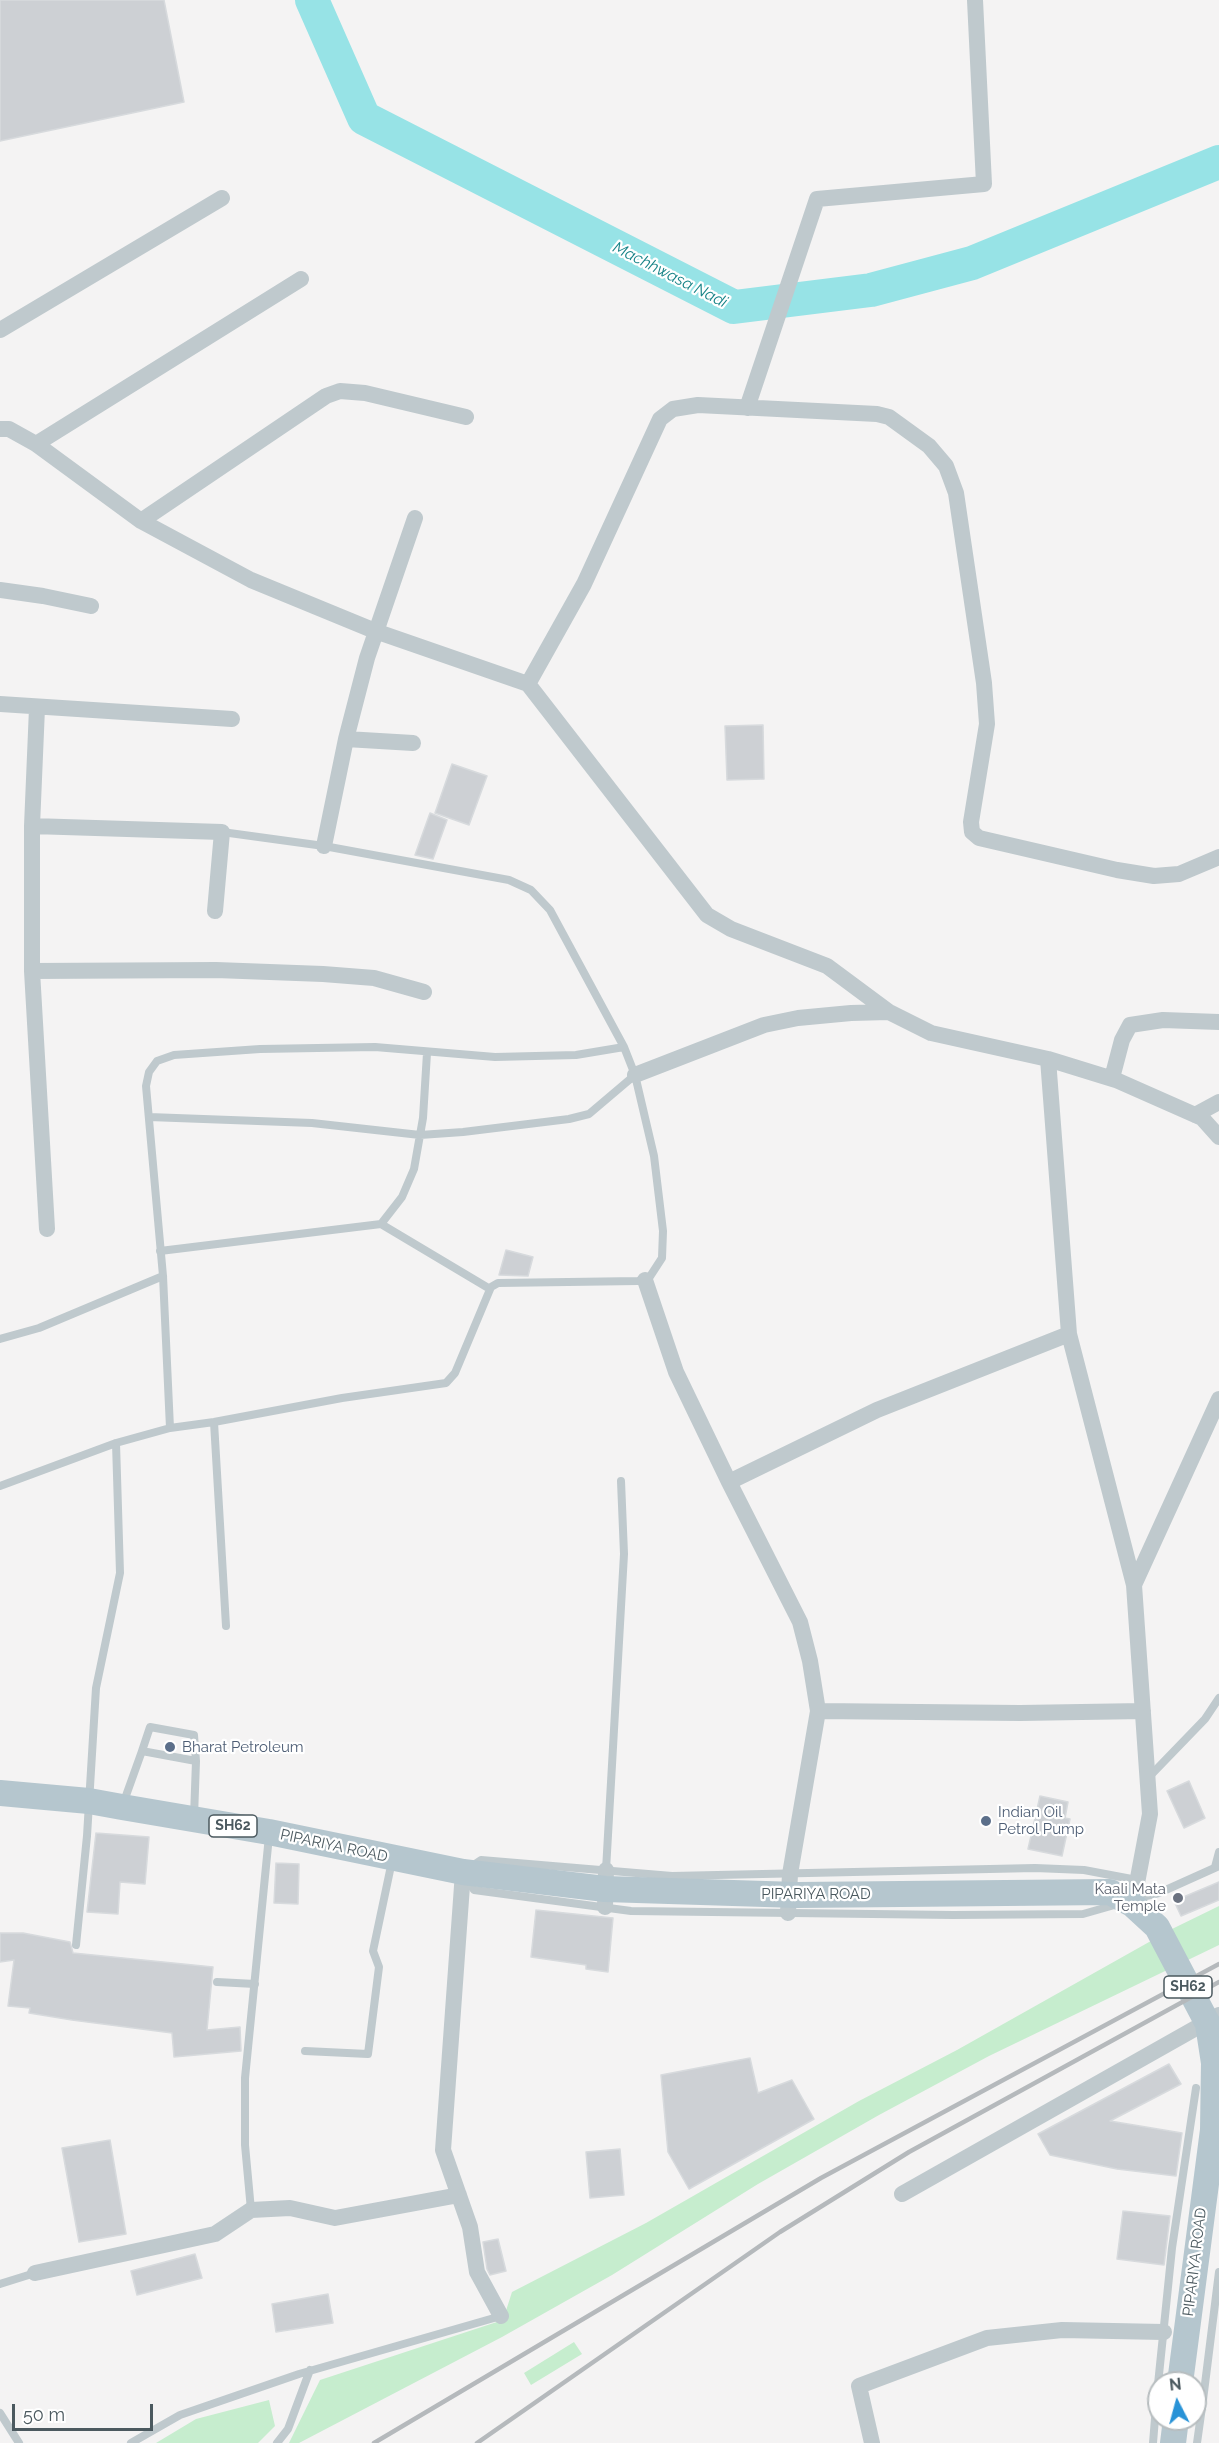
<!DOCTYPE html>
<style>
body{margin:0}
#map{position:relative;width:1219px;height:2443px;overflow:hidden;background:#f4f3f3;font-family:Raleway,sans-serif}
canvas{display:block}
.north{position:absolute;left:1147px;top:2371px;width:60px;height:60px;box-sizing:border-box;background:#fff;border:2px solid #b7bdbf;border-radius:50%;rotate:354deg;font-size:16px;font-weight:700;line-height:24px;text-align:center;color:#4b595f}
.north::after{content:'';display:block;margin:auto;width:21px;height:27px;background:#2993d7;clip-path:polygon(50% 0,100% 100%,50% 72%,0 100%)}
.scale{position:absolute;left:12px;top:2404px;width:141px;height:27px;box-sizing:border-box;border:3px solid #4b595f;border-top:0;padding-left:8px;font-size:18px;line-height:21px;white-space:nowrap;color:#4b595f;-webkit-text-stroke:4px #fff;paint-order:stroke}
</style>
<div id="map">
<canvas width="1219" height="2443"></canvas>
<div class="north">N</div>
<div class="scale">50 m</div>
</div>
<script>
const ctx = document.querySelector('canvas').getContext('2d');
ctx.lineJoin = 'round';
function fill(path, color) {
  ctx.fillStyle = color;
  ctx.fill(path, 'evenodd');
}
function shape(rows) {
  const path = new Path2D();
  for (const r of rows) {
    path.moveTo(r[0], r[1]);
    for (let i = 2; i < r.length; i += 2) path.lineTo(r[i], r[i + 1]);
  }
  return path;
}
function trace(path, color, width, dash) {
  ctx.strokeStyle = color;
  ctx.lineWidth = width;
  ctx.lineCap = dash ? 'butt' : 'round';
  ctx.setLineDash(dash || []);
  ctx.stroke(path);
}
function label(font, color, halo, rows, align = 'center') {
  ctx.font = font + ' Raleway,sans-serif';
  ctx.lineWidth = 4.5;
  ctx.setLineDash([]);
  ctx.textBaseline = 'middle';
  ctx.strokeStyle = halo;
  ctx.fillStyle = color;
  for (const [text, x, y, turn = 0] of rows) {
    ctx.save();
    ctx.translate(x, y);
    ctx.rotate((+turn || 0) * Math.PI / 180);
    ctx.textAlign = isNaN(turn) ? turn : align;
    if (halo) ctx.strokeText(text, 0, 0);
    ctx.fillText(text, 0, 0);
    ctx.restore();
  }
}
const green = shape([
 [1219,1906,1219,1945,989,2056,879,2115,758,2184,612,2275,502,2337,299,2443,289,2443,320,2380,503,2320,512,2292,646,2223,859,2101,957,2050,1174,1928],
 [574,2342,582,2354,531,2385,524,2373],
 [269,2400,275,2426,258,2443,156,2443,196,2419]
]);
const river = shape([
 [312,0,364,118,734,307,871,290,972,263,1219,162]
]);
const building = shape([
 [0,0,164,0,184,102,0,141,0,0],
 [763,725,764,779,727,780,725,726,763,725],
 [452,764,487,776,469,825,435,813,452,764],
 [430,813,447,820,433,859,415,855,430,813],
 [506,1250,533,1257,528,1276,499,1275,506,1250],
 [1189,1781,1205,1818,1184,1828,1167,1791,1189,1781],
 [1040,1796,1068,1802,1065,1818,1070,1819,1062,1856,1028,1849,1040,1796],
 [96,1833,149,1837,145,1884,120,1882,118,1914,87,1912,96,1833],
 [276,1863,299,1864,298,1904,274,1903,276,1863],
 [1219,1882,1219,1900,1181,1916,1174,1901,1219,1882],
 [536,1910,613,1918,608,1972,586,1969,586,1965,531,1957,536,1910],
 [0,1933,23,1933,70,1942,73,1953,213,1967,207,2030,240,2027,241,2051,174,2057,172,2033,72,2020,29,2013,30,2008,8,2006,14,1960,0,1962,0,1933],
 [750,2058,758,2093,792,2080,814,2119,689,2189,668,2152,661,2075,750,2058],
 [1169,2064,1181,2084,1110,2121,1182,2133,1176,2176,1117,2169,1050,2155,1038,2134,1169,2064],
 [110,2140,126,2234,79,2242,62,2148,110,2140],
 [620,2149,624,2195,590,2198,586,2152,620,2149],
 [1123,2211,1170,2216,1164,2265,1117,2259,1123,2211],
 [498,2239,506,2271,490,2275,487,2269,483,2242,498,2239],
 [195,2254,202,2278,137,2295,131,2271,195,2254],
 [328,2294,333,2323,276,2332,272,2304,328,2294]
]);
const lane = shape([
 [149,1117,312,1123,420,1135,463,1132,569,1119,589,1114,635,1075],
 [381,1224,490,1289],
 [160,1251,381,1224,402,1197,414,1169,423,1118,427,1053],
 [0,1339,39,1328,163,1276],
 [214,1422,226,1626],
 [170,1428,163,1276,146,1086,149,1072,157,1061,174,1055,260,1049,375,1047,495,1057,576,1055,624,1047],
 [0,1486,116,1443,170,1428,214,1422,342,1398,446,1383,455,1373,491,1287,498,1283,638,1281,649,1278,662,1258,663,1231,654,1156,635,1075,624,1047,550,910,531,890,509,880,324,846,222,832],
 [142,1751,150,1727,194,1735,196,1761],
 [1148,1778,1205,1719,1219,1698],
 [123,1804,142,1751,196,1761,194,1817],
 [472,1866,481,1860,672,1876,1035,1868,1084,1870,1137,1880],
 [1215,1867,1219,1852],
 [606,1870,624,1554,621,1481],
 [466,1877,474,1890,631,1911,953,1915,1083,1914,1118,1904],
 [1133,1899,1159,1893,1219,1866],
 [76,1945,87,1836,96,1688,120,1573,116,1443],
 [217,1982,255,1984],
 [305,2051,368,2054,379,1967,373,1951,392,1861],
 [251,2210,245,2145,245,2078,269,1836],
 [0,2284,35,2273],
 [1159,2394,1157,2394,1172,2248,1196,2088],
 [1195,2399,1203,2400,1197,2443],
 [1203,2400,1219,2272],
 [0,2413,19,2443],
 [131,2443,180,2415,299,2374,501,2316],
 [277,2443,288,2429,310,2370],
 [1153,2443,1157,2394]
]);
const street = shape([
 [0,330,222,198],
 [747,408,817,199,984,184,975,0],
 [0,429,9,429,36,444,141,521,251,580,375,631,528,684,707,915,731,929,827,966,889,1012,931,1033,1048,1059,1116,1080,1202,1118,1219,1137],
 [36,444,301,279],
 [141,521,326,396,340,391,365,393,466,417],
 [0,590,43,596,91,606],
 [528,684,584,584,660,419,673,409,698,405,877,414,889,417,929,446,946,466,956,493,984,683,987,724,971,822,972,832,979,838,1117,870,1154,876,1179,874,1219,857],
 [0,704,232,719],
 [37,708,32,826,32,971,47,1229],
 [346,739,413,743],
 [32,826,222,832,215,911],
 [324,846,346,739,367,658,415,518],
 [32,971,216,970,323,974,374,978,424,992],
 [1048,1059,1069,1334,1134,1585],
 [635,1075,764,1025,798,1018,851,1013,889,1012],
 [1112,1078,1122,1040,1130,1025,1163,1020,1219,1022],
 [1195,1115,1219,1102],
 [645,1280,676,1372,729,1482,800,1622,810,1661,818,1711,790,1874,788,1913],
 [729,1482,877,1410,1069,1334],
 [818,1711,1020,1713,1143,1711],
 [463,1872,443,2150,470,2227,477,2272,501,2316],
 [1134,1899,1150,1814,1134,1585,1219,1399],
 [605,1907,606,1870],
 [902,2194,1219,2015],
 [35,2273,215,2234,251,2210,290,2208,335,2218,459,2195],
 [872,2443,859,2386,987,2338,1062,2330,1164,2332]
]);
const primary = shape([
 [0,1793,89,1801,122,1807,269,1832,463,1872,605,1889,797,1895,1110,1892,1132,1904,1157,1927,1208,2024,1214,2063,1213,2130,1180,2383],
 [1173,2443,1176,2419]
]);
const rail = shape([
 [374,2443,821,2178,1219,1964],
 [477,2443,780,2232,909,2152,1219,1982]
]);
const markers = [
 [170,1747,6,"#5c6f8a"],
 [986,1821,6,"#5c6f8a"],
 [1178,1898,6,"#6b7280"]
];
const shields = [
 [233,1826,48],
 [1188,1987,48]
];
const shieldNames = [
 ["SH62",233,1826],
 ["SH62",1188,1987]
];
const serviceNames = [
 ["Bharat Petroleum",182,1747],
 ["Indian Oil",998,1812],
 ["Petrol Pump",998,1829]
];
const streetNames = [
 ["PIPARIYA ROAD",334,1846,12],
 ["PIPARIYA ROAD",816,1894],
 ["PIPARIYA ROAD",1195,2262,-83]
];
const worshipNames = [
 ["Kaali Mata",1166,1889],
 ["Temple",1166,1906]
];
const waterNames = [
 ["Machhwasa Nadi",670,275,27]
];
fill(green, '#c6edce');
trace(river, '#97e3e6', 34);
fill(building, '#cdd0d4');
trace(building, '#d7dadd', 1.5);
trace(lane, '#bfc9cd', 8);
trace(street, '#bfc9cd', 16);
trace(primary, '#b5c6ce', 26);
trace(rail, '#b5b9bc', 4.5);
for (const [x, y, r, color] of markers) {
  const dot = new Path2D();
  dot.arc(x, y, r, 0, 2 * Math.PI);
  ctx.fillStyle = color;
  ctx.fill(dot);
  trace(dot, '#fff', 2);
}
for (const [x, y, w] of shields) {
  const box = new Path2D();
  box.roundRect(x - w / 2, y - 11, w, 22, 4.5);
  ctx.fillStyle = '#fff';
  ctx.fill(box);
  trace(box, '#4b595f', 1.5);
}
label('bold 14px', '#4b595f', null, shieldNames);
label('15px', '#4e5e75', '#fff', serviceNames, 'left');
label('15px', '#4b595f', '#fff', streetNames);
label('15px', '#5b616d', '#fff', worshipNames, 'right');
label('italic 16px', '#178387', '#fff', waterNames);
</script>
